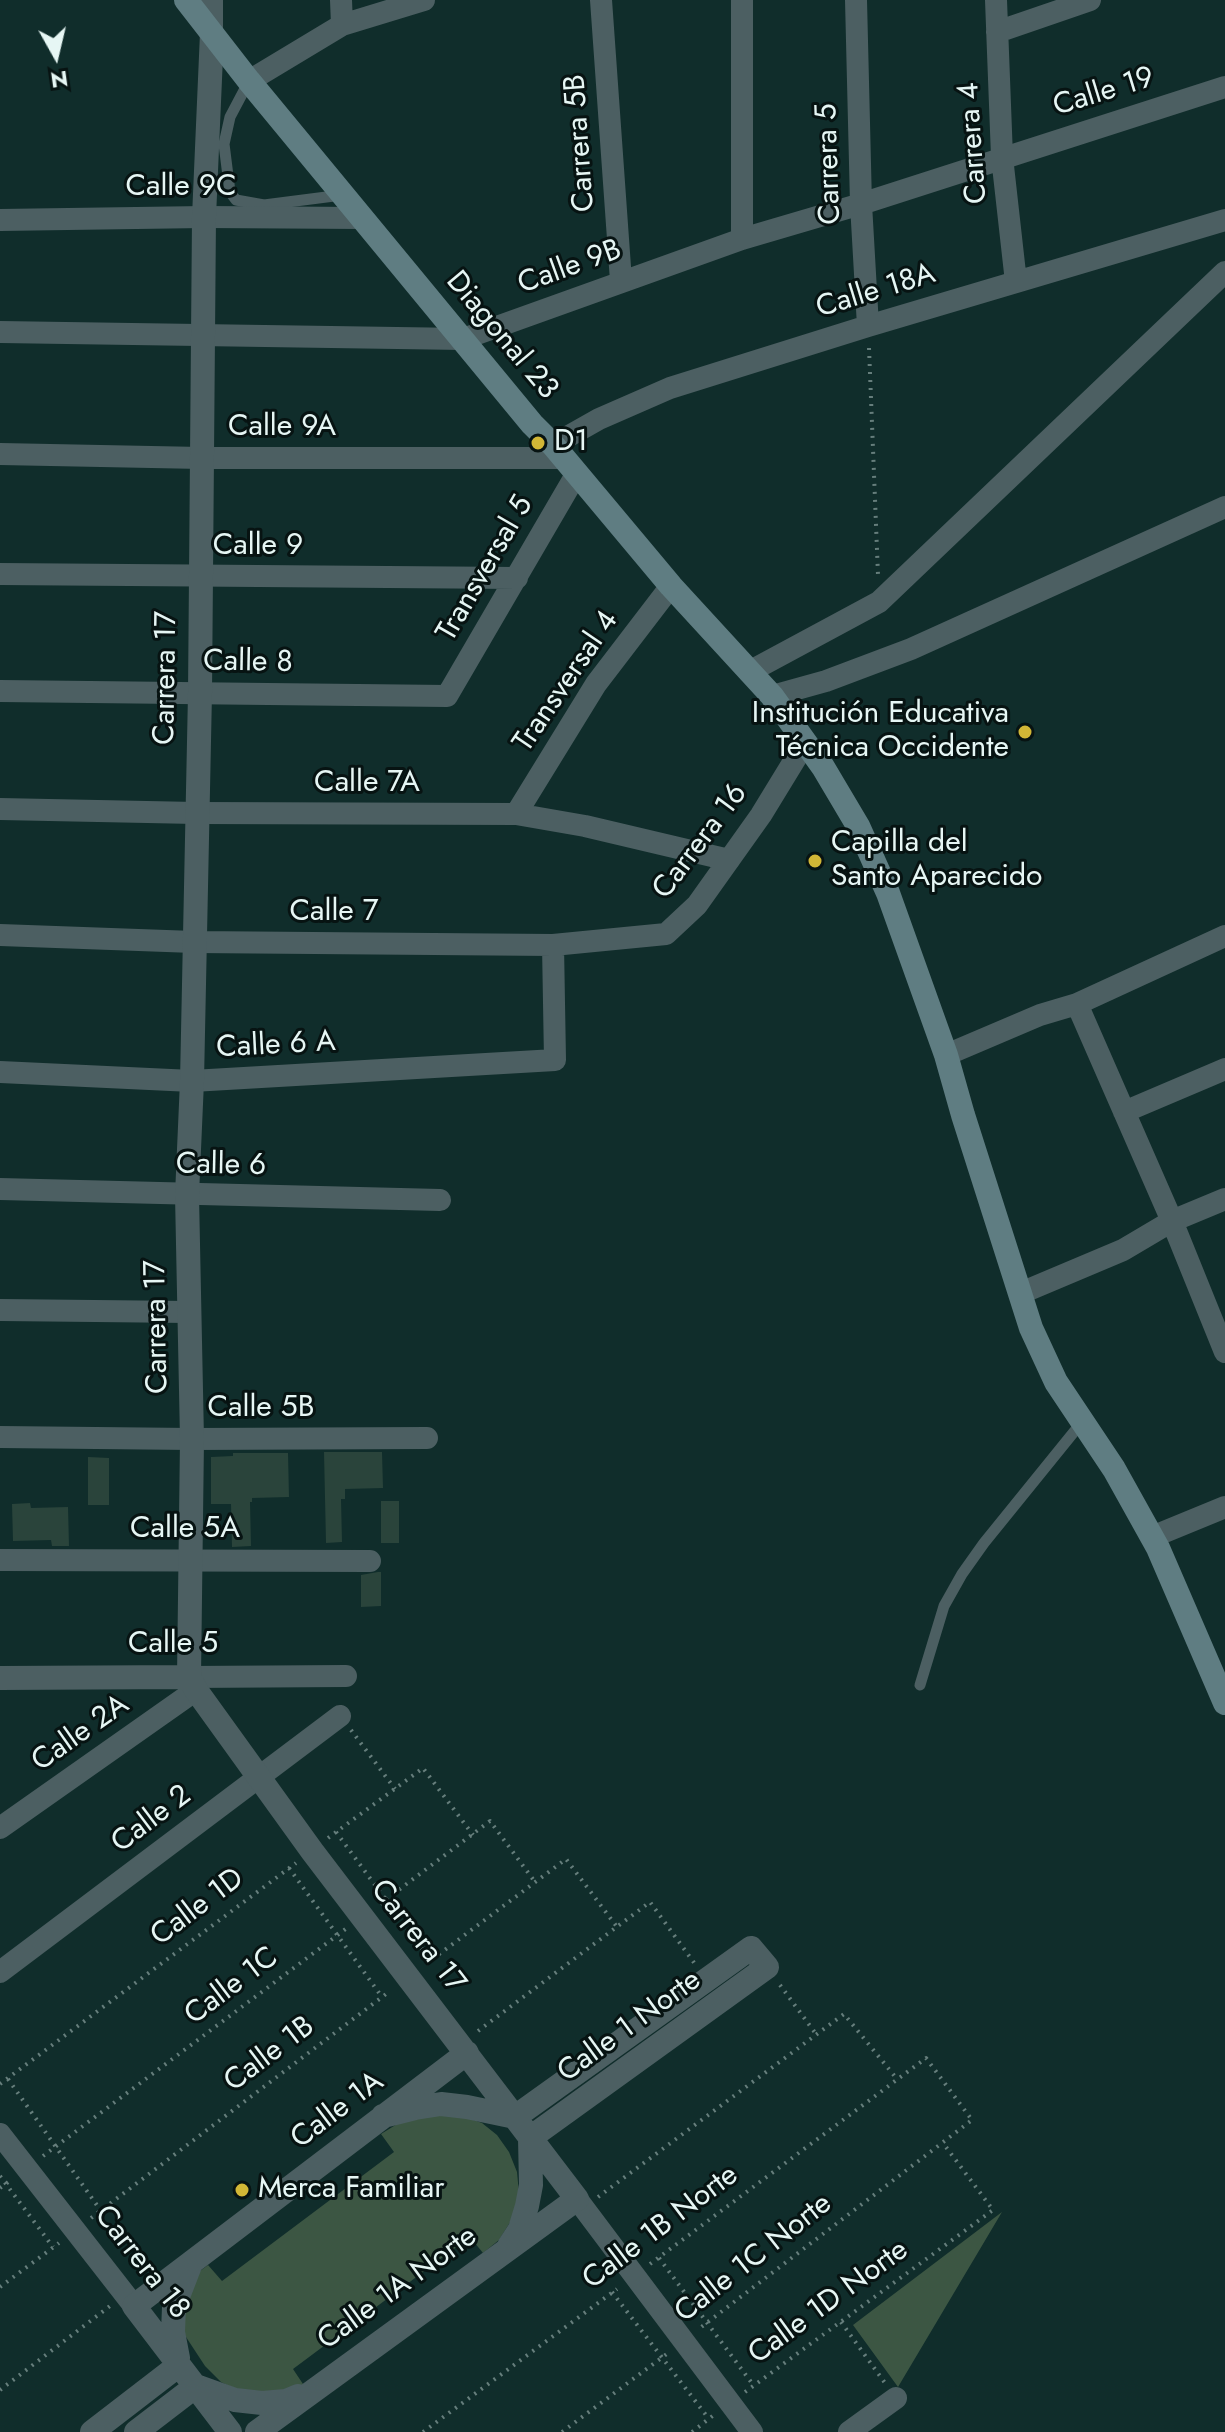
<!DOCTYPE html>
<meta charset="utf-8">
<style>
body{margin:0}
#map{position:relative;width:1225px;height:2432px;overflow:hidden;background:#102d2b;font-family:Jost,sans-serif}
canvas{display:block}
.north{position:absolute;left:16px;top:16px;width:80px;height:80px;-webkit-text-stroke:6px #071312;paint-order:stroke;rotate:172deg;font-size:22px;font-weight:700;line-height:32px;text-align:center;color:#e6f6f4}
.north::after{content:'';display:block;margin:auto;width:28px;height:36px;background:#e6f6f4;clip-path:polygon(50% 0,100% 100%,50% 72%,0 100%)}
</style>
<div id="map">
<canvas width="1225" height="2432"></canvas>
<div class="north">N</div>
</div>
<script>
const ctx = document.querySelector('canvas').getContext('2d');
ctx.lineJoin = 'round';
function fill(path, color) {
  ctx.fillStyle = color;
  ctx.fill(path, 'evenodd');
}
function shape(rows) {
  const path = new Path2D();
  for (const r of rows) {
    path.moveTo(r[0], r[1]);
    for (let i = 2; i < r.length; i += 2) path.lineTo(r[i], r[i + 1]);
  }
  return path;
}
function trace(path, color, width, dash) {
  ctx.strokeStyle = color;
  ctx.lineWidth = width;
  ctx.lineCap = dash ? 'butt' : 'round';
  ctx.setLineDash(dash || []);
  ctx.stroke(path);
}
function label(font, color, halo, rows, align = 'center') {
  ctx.font = font + ' Jost,sans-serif';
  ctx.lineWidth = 6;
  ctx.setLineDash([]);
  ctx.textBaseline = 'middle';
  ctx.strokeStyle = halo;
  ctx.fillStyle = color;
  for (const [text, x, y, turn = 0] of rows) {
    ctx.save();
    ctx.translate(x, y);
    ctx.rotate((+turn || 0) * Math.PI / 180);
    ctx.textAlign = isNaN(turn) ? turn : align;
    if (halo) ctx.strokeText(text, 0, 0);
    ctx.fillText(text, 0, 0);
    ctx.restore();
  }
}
const green = shape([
 [418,2115,460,2115,482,2123,497,2135,509,2152,517,2172,519,2193,512,2219,499,2240,483,2253,470,2237,293,2369,305,2387,285,2393,237,2390,221,2382,205,2366,184,2334,185,2302,196,2274,208,2265,222,2281,394,2152,381,2134,402,2121],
 [1002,2212,898,2387,853,2325]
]);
const building = shape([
 [324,1452,382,1452,383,1488,345,1489,345,1499,341,1499,342,1542,326,1543],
 [233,1453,288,1453,289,1497,252,1498,252,1502,250,1502,251,1546,232,1547,231,1504,211,1504,211,1457,233,1456],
 [88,1457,109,1458,109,1505,88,1505],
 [381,1501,399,1501,399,1543,381,1543],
 [30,1503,31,1508,68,1507,69,1546,52,1546,51,1540,13,1541,12,1504],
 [378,1572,381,1572,381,1606,361,1607,361,1575]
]);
const path = shape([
 [869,348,878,575],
 [351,1730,395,1789],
 [336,1832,431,1961],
 [328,1838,423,1768,473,1835],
 [289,1868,382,1997],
 [380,1904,490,1821,535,1882],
 [426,1964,566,1859,617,1927],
 [780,1985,816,2034],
 [478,2031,650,1902,695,1964],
 [8,2079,101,2211],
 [0,2084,296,1863],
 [43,2156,347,1928],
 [0,2176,53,2247],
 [0,2188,11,2180],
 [598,2197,844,2014,897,2079],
 [91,2218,390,1991],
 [659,2258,754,2386],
 [650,2264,926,2058,972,2120,700,2328],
 [0,2287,59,2243],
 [612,2292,709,2419],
 [841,2322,885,2383],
 [0,2390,110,2306],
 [745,2392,993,2210,943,2143],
 [423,2432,617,2289],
 [562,2432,668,2353],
 [692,2432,715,2414]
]);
const service = shape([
 [249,81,230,117,224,144,230,192,236,200,264,205,342,195],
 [920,1685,944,1606,962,1574,984,1543,1082,1422]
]);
const minor = shape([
 [341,0,342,25],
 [601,0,621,281],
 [742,0,742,239],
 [856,0,861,204,868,326],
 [996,0,1002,157,1016,282],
 [997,32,1090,0],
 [212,33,212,0],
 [249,81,342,25,424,0],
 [0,220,204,217,362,218],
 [0,332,463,339,742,239,861,204,1225,87],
 [553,445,599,419,670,388,868,326,1225,220],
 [0,454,202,458,564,458],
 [0,574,517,578],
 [749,672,879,602,1225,272],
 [0,691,447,696,577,473],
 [772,696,826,681,911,649,1225,507],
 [0,809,196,813,516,814,585,826,729,860],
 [516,814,596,684,671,586],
 [0,935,194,942,553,945,666,934,697,905,761,815,805,743],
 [1077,1004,1172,1221,1225,1352],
 [946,1055,1040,1015,1077,1004,1225,936],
 [0,1072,192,1081,555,1060,553,945],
 [1124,1112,1225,1069],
 [0,1189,440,1200],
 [1021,1293,1123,1250,1172,1221,1225,1199],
 [0,1310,189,1312],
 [0,1437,192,1439,427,1438],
 [1152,1537,1225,1507],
 [0,1560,370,1561],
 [189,1677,346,1676],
 [0,1828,196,1690],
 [0,1972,340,1716],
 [0,2134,134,2306],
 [577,2199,752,2432],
 [849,2432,896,2398]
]);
const tertiary = shape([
 [212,33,204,217,200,693,192,1081,187,1195,192,1439,189,1677,196,1690,312,1851,577,2199,257,2432],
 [0,1678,189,1677],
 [383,2116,415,2108,441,2104,467,2107,515,2117,751,1948,767,1967,530,2138,531,2185,527,2206,520,2229,509,2246],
 [178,2358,173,2332,174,2307,191,2263],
 [92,2432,179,2365],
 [136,2432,196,2386,235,2400,262,2403,286,2401,298,2396],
 [230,2432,134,2306,467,2053]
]);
const secondary = shape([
 [186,0,249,81,532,424,553,445,671,586,772,696,823,767,858,826,888,893,946,1055,963,1115,1031,1328,1056,1382,1114,1469,1158,1548,1225,1703]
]);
const markers = [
 [538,443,8,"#d2b736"],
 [1025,732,8,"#d2b736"],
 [815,861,8,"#d2b736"],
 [242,2190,8,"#d2b736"]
];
const streetNames = [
 ["Calle 19",1104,93,-17],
 ["Carrera 5B",581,143,-94],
 ["Carrera 4",974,143,-94],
 ["Carrera 5",830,164,-92],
 ["Calle 9C",181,188],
 ["Calle 9B",570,268,-20],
 ["Calle 18A",876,292,-17],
 ["Diagonal 23",501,336,50],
 ["Calle 9A",282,428],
 ["Calle 9",258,547],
 ["Transversal 5",486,569,-60],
 ["Calle 8",248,663,1],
 ["Carrera 17",167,678,-89],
 ["Transversal 4",567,682,-56],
 ["Calle 7A",367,784],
 ["Carrera 16",701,842,-53],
 ["Calle 7",334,913],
 ["Calle 6 A",276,1046,-3],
 ["Calle 6",221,1166,1],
 ["Carrera 17",158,1327,-91],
 ["Calle 5B",261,1409],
 ["Calle 5A",185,1530],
 ["Calle 5",173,1645],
 ["Calle 2A",81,1734,-35],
 ["Calle 2",152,1820,-37],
 ["Calle 1D",198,1908,-37],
 ["Carrera 17",417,1937,52],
 ["Calle 1C",232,1987,-37],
 ["Calle 1 Norte",630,2027,-36],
 ["Calle 1B",270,2055,-37],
 ["Calle 1A",338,2111,-37],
 ["Calle 1B Norte",661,2228,-37],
 ["Calle 1C Norte",754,2259,-38],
 ["Carrera 18",141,2263,52],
 ["Calle 1A Norte",398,2289,-36],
 ["Calle 1D Norte",829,2303,-36]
];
const poiNames = [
 ["D1",554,443],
 ["Institución Educativa",1009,715,"right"],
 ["Técnica Occidente",1009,749,"right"],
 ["Capilla del",831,844],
 ["Santo Aparecido",831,878],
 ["Merca Familiar",258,2190]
];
fill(green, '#3c5643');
fill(building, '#2a443b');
trace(path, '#667e7c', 4, [2, 6]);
trace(service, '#4c5f62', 11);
trace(minor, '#4c5f62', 22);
trace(tertiary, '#4c5f62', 24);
trace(secondary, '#5f7d82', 24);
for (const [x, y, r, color] of markers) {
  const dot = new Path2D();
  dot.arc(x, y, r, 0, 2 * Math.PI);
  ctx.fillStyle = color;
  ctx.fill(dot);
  trace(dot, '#071312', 3);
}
label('30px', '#e6f6f4', '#071312', streetNames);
label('30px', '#e6f6f4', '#071312', poiNames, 'left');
</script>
